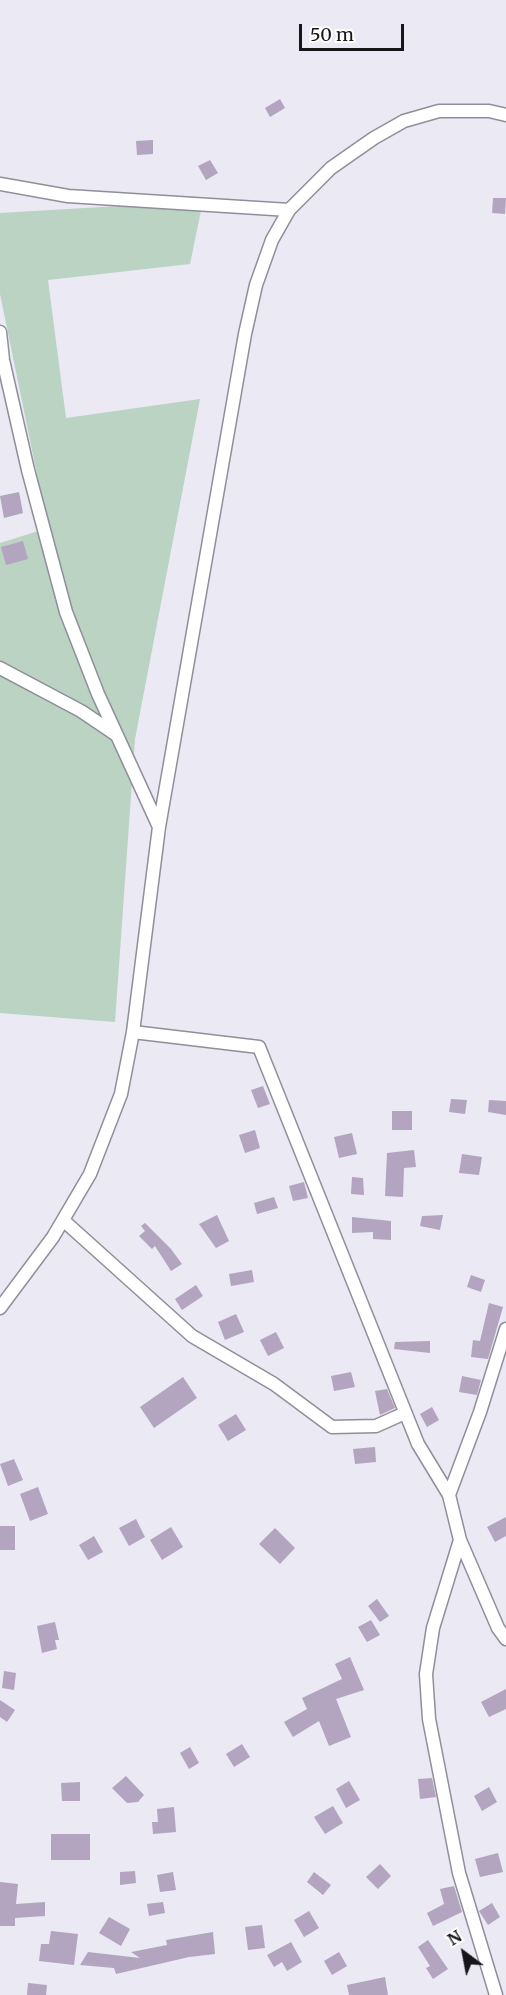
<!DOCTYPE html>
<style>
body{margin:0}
#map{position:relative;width:506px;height:1995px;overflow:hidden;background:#eae9f4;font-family:Merriweather,serif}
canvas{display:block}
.north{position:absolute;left:434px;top:1923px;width:60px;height:60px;-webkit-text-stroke:4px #fff;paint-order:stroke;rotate:328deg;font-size:16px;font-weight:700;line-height:24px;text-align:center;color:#16161a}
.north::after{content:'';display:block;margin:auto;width:21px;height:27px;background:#16161a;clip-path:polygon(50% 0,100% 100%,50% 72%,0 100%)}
.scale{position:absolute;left:299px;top:24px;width:105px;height:27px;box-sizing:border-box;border:3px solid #16161a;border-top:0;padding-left:8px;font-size:18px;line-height:21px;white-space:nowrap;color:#16161a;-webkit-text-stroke:4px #fff;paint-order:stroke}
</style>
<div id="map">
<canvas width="506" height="1995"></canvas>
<div class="north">N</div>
<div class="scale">50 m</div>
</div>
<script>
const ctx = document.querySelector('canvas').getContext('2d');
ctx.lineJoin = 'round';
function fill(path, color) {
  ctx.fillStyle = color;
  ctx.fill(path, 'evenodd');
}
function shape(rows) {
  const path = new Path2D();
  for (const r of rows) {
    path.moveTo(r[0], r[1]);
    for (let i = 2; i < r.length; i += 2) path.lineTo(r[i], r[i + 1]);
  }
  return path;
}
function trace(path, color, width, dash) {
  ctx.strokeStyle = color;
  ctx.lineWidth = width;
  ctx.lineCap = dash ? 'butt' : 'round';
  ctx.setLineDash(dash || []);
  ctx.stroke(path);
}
const green = shape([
 [203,201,190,264,48,280,66,418,200,399,135,739,115,1022,0,1013,0,543,48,528,0,294,0,213]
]);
const building = shape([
 [280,99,285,108,270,117,265,108],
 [153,140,153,154,137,155,136,141],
 [210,160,218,173,206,180,198,166],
 [493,198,506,198,505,214,492,213],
 [19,492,23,513,4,518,0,496],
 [23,541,28,559,6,565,1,547],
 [263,1086,270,1104,258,1108,251,1090],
 [451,1099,467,1100,465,1114,449,1112],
 [489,1100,506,1101,506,1115,488,1112],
 [392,1111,412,1111,412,1130,392,1130],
 [255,1130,260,1148,245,1153,239,1135],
 [352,1133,357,1154,339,1158,334,1137],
 [414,1150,416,1167,404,1168,403,1197,385,1196,387,1153],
 [462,1154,482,1157,479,1175,459,1173],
 [352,1177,363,1178,364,1195,351,1194],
 [304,1182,308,1198,293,1201,289,1186],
 [274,1197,278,1208,257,1214,254,1203],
 [217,1215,229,1241,216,1248,199,1224],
 [443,1215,440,1230,420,1226,422,1216],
 [352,1217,391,1221,391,1240,373,1239,373,1232,352,1233],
 [145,1223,171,1249,182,1264,171,1271,155,1246,152,1249,139,1236,145,1231,141,1226],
 [252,1270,254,1282,231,1286,229,1274],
 [471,1275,485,1280,481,1292,467,1287],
 [196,1285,203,1296,182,1310,175,1299],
 [489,1303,503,1307,488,1359,471,1357,473,1340,480,1341],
 [236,1314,244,1332,225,1340,218,1322],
 [276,1332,284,1348,268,1356,260,1340],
 [430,1341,430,1353,394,1349,395,1342],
 [351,1372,355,1387,334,1391,331,1376],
 [462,1376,481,1380,477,1395,459,1392],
 [183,1377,197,1398,154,1428,140,1407],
 [387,1389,395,1408,380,1415,375,1391],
 [432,1407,439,1420,427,1427,420,1414],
 [236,1414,246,1430,228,1441,218,1425],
 [375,1447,376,1462,355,1464,353,1449],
 [14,1459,23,1480,8,1486,0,1464],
 [38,1487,48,1514,30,1521,20,1494],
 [506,1517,506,1536,495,1542,487,1527],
 [136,1519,145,1537,129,1546,119,1528],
 [0,1526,15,1526,15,1550,0,1550],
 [171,1527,183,1547,162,1560,150,1540],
 [275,1528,295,1548,280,1564,259,1544],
 [94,1536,103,1552,88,1560,79,1545],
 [377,1599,389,1616,380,1622,368,1606],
 [371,1620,380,1635,367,1642,358,1627],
 [55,1622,59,1640,55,1640,57,1649,42,1653,37,1626],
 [350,1657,364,1690,336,1699,351,1737,329,1746,319,1721,293,1737,284,1722,307,1709,302,1698,342,1679,335,1664],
 [4,1671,16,1673,14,1690,2,1688],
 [506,1689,506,1709,489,1717,481,1702],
 [0,1700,15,1710,7,1722,0,1717],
 [242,1744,250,1757,234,1767,226,1754],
 [190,1747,199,1763,189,1769,180,1753],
 [126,1776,144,1795,138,1802,127,1803,112,1788],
 [432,1778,436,1797,420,1799,418,1779],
 [349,1781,360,1800,346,1808,336,1789],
 [80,1782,80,1801,62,1801,61,1783],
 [489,1787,497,1802,482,1811,474,1796],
 [333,1806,343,1823,325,1834,314,1817],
 [174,1807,176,1832,153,1834,152,1822,158,1822,157,1809],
 [51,1834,90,1834,90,1860,51,1860],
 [498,1853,503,1872,480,1877,475,1859],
 [380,1864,391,1876,378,1889,366,1877],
 [135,1871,136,1883,120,1885,120,1872],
 [173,1872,176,1890,160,1892,157,1875],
 [314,1872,331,1885,323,1895,307,1882],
 [0,1882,18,1884,16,1904,45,1902,45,1916,15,1918,15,1926,0,1926],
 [454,1886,462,1912,433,1926,427,1913,444,1904,440,1889],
 [163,1902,165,1913,149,1916,147,1904],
 [492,1903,500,1917,488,1925,479,1911],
 [309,1911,319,1928,304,1937,294,1920],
 [109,1917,130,1929,121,1946,99,1933],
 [262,1925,265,1948,248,1950,245,1927],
 [51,1931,78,1934,74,1965,39,1961,41,1944,49,1944],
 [213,1932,215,1954,189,1957,116,1974,114,1968,80,1965,88,1952,140,1958,131,1952,167,1945,166,1940],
 [428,1940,448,1969,433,1979,426,1968,430,1966,418,1947],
 [291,1942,302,1962,287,1971,282,1962,274,1967,267,1955],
 [339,1952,347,1966,332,1975,324,1961],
 [385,1977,388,1995,349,1995,347,1985],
 [28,1983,47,1985,46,1995,27,1995]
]);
const minor = shape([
 [0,184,68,196,289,210],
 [0,332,3,360,28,470,66,612,98,694,159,827],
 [0,668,81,711,115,734],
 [133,1032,259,1047,418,1444,449,1495],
 [63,1220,192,1336,274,1384,332,1427,376,1426,405,1413],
 [0,1308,53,1237,90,1174,121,1094,133,1032,159,827,245,334,256,285,272,240,289,210,331,168,374,138,404,121,439,111,489,111,506,115],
 [460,1540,498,1628,506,1639],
 [496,1995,459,1873,429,1719,426,1674,433,1628,460,1540,449,1495,480,1412,506,1329]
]);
fill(green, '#bad3c3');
fill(building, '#b3a4c0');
trace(minor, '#8f8f99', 15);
trace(minor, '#fff', 12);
</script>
